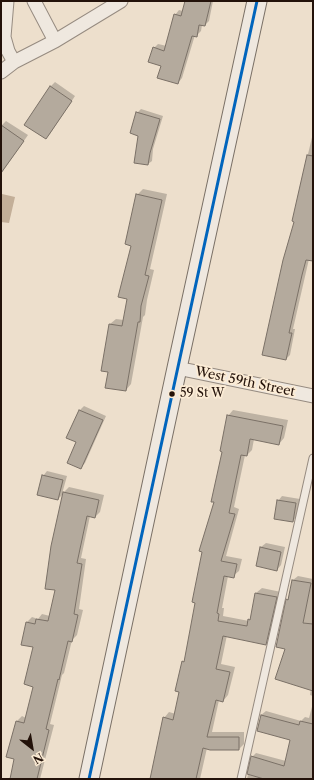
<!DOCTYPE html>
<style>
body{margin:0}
#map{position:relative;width:314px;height:780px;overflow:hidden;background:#eddfcc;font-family:"Libre Caslon Text",serif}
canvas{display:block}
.frame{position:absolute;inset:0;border:2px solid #23120a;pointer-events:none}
.north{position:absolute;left:12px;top:728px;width:40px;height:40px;-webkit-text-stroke:3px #fcecd5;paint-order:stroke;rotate:149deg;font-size:11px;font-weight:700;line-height:16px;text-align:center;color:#23120a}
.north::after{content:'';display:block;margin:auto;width:14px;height:18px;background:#23120a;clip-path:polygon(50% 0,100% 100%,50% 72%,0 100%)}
</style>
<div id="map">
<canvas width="314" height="780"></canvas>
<div class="frame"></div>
<div class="north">N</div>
</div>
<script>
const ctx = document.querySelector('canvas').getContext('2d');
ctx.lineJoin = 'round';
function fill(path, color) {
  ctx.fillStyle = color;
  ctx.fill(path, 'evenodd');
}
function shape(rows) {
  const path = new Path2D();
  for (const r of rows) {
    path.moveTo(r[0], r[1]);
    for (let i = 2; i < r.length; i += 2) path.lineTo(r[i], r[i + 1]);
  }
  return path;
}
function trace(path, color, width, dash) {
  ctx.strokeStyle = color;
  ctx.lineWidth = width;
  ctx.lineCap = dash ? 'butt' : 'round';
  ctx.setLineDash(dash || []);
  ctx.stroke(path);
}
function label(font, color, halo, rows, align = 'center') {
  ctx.font = font + ' "Libre Caslon Text",serif';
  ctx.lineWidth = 3.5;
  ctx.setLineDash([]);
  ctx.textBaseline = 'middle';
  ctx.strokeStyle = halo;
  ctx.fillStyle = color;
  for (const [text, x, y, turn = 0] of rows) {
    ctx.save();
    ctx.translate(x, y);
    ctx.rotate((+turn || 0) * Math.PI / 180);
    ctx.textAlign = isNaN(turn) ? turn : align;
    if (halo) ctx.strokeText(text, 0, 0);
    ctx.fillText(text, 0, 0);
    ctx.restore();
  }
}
const water = shape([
 [2,194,15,197,9,223,1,222]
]);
const shadow = shape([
 [186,1,213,1,209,21,205,25,202,25,201,31,196,36,195,35,182,78,178,83,162,65,154,48,158,44,167,46,175,15,179,10,183,11],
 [55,82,75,96,50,134,46,138,50,87],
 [141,109,163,116,153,149,152,161,148,164,139,135,137,113],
 [6,121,28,135,1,174,1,126],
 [313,133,313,260,309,259,293,329,295,329,290,355,286,359,295,221,299,192],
 [143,189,167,194,150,269,154,270,147,300,145,315,143,317,131,384,126,390,109,372,110,324,116,319,124,320,128,298,137,195],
 [84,406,106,416,85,463,81,468,77,442,68,437,80,410],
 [233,410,288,420,284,438,279,444,254,439,252,450,247,455,245,455,234,507,239,509,226,556,242,559,239,571,233,576,228,576,222,608,224,608,223,616,249,621,251,618,256,593,262,588,281,592,271,638,266,644,227,635,221,664,235,667,228,695,223,701,219,700,212,732,244,732,244,744,239,749,207,748,200,779,151,779,164,718,169,712,176,714,181,691,183,662,185,660,215,501,228,416],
 [47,471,67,476,62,494,69,487,104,495,100,512,95,517,90,516,81,558,86,559,79,609,83,610,77,635,72,640,64,673,62,675,50,724,54,725,40,779,11,779,15,758,17,721,22,716,26,718,34,686,34,647,27,622,32,617,38,619,42,614,50,616,56,589,64,493,58,499,43,476],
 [282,496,300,499,297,516,293,521,278,501],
 [266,543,285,547,281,565,277,570,261,547],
 [298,576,313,579,313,696,310,695,311,689,286,648,277,646,287,600,290,597,293,580],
 [313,703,313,779,247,779,252,757,256,753,286,761,292,739,261,715,266,711,301,721,305,717,309,718]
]);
const building = shape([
 [185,1,211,1,205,26,199,25,197,37,192,36,178,84,157,78,161,66,148,62,153,47,164,51,174,14,181,16,185,1],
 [50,86,72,101,46,139,24,125,50,86],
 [136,112,160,119,150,153,148,165,134,163,138,136,130,133,136,112],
 [1,125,24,141,1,173,1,125],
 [307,155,313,156,313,261,306,260,302,275,289,333,292,333,286,360,262,355,283,260,294,222,292,221,307,155],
 [136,194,162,200,145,275,149,276,141,306,140,322,138,322,126,391,105,388,108,372,101,371,109,324,122,326,127,299,118,297,131,246,125,244,136,194],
 [79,410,103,420,81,469,67,463,76,442,66,438,79,410],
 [227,415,283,426,279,445,250,439,247,456,241,455,229,513,235,514,221,561,237,564,234,578,224,576,217,613,219,614,218,621,247,626,248,619,250,620,255,593,277,597,266,645,223,636,216,669,230,672,223,702,216,700,207,737,239,737,239,750,210,750,203,748,196,779,150,779,163,717,173,720,179,692,175,691,182,661,184,662,195,603,192,602,202,552,199,551,214,502,211,502,222,452,220,451,227,415],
 [42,475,63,480,58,500,37,495,42,475],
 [63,492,99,500,95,518,87,516,77,563,82,564,74,614,78,615,72,642,68,641,59,680,58,679,46,729,49,730,37,779,10,779,14,759,6,757,16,721,24,723,33,687,24,684,33,647,21,645,26,622,35,624,36,619,48,621,55,590,45,589,51,546,63,492],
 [277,500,296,503,293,522,274,519,277,500],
 [260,547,281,552,277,571,256,566,260,547],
 [292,580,311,583,303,623,313,624,313,691,275,679,285,649,276,647,286,599,288,600,292,580],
 [261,715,299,725,300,721,313,724,313,779,264,779,247,774,251,756,284,766,290,740,257,731,261,715]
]);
const lane = shape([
 [241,779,313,458]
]);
const street = shape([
 [7,1,4,37,8,51,14,62],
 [34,1,55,41],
 [1,72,14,62,55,41,121,1],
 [177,368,313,396]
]);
const secondary = shape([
 [89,779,177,368,257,1]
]);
const bus1 = shape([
 [89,779,257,1]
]);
const markers = [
 [172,394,3.5,"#23120a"]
];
const busNames = [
 ["59 St W",180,394]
];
const streetNames = [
 ["West 59th Street",245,382,12]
];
fill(water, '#c3af98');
fill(shadow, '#0003');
fill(building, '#b4aa9d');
trace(building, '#7a7066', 1);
trace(lane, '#968b80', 9);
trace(street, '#968b80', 15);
trace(secondary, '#7a7066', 21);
trace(lane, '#efe8df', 7);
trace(street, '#efe8df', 13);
trace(secondary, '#efe8df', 19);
trace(bus1, '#0065bd', 3);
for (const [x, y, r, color] of markers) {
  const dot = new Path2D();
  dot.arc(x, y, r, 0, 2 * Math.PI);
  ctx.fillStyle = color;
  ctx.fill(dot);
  trace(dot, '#fcecd5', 1.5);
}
label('12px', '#23120a', '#fcecd5', busNames, 'left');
label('13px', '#23120a', '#fcecd5', streetNames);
</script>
